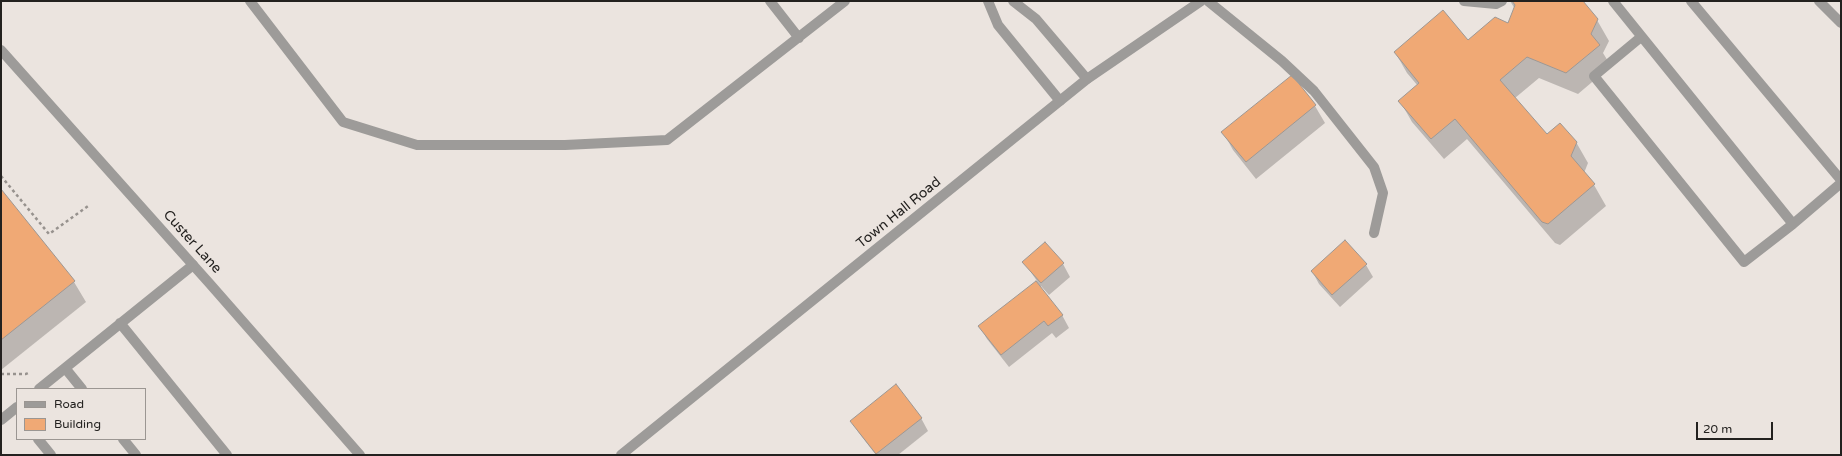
<!DOCTYPE html>
<style>
body{margin:0}
#map{position:relative;width:1842px;height:456px;overflow:hidden;background:#ebe4df;font-family:"Varela Round",sans-serif}
canvas{display:block}
.frame{position:absolute;inset:0;border:2px solid #23211f;pointer-events:none}
.legend{position:absolute;left:16px;top:388px;width:130px;height:52px;box-sizing:border-box;background:#ebe4df;border:1px solid #9b9692;margin:0;padding:5px 7px;list-style:none;font-size:12px;color:#23211f}
.legend li{display:flex;align-items:center;gap:8px;height:20px}
.legend b{width:20px;border:1px solid #9b9692}
.scale{position:absolute;left:1696px;top:422px;width:77px;height:18px;box-sizing:border-box;border:2px solid #23211f;border-top:0;padding-left:5px;font-size:12px;line-height:14px;white-space:nowrap;color:#23211f;-webkit-text-stroke:3px #ebe4df;paint-order:stroke}
</style>
<div id="map">
<canvas width="1842" height="456"></canvas>
<div class="frame"></div>
<ul class="legend">
<li><b style="height:5px;background:#9d9b99"></b>Road</li>
<li><b style="height:11px;background:#f0a975"></b>Building</li>
</ul>
<div class="scale">20 m</div>
</div>
<script>
const ctx = document.querySelector('canvas').getContext('2d');
ctx.lineJoin = 'round';
function fill(path, color) {
  ctx.fillStyle = color;
  ctx.fill(path, 'evenodd');
}
function shape(rows) {
  const path = new Path2D();
  for (const r of rows) {
    path.moveTo(r[0], r[1]);
    for (let i = 2; i < r.length; i += 2) path.lineTo(r[i], r[i + 1]);
  }
  return path;
}
function trace(path, color, width, dash) {
  ctx.strokeStyle = color;
  ctx.lineWidth = width;
  ctx.lineCap = dash ? 'butt' : 'round';
  ctx.setLineDash(dash || []);
  ctx.stroke(path);
}
function label(font, color, halo, rows, align = 'center') {
  ctx.font = font + ' "Varela Round",sans-serif';
  ctx.lineWidth = 3.5;
  ctx.setLineDash([]);
  ctx.textBaseline = 'middle';
  ctx.strokeStyle = halo;
  ctx.fillStyle = color;
  for (const [text, x, y, turn = 0] of rows) {
    ctx.save();
    ctx.translate(x, y);
    ctx.rotate((+turn || 0) * Math.PI / 180);
    ctx.textAlign = isNaN(turn) ? turn : align;
    if (halo) ctx.strokeText(text, 0, 0);
    ctx.fillText(text, 0, 0);
    ctx.restore();
  }
}
const shadow = shape([
 [1510,1,1581,1,1597,20,1609,41,1603,53,1611,66,1578,94,1539,78,1515,98,1547,136,1576,142,1588,163,1584,173,1594,185,1606,206,1560,245,1555,243,1467,139,1444,159,1412,122,1400,101,1418,86,1407,73,1395,52,1468,41,1508,24,1515,9],
 [1292,77,1315,106,1325,123,1256,179,1233,150,1223,132],
 [1,190,74,282,86,302,1,370],
 [1045,243,1063,264,1070,277,1049,295,1041,286,1039,287,1062,315,1069,328,1056,338,1052,333,1009,367,987,339,980,327,1037,281,1024,262],
 [1366,265,1373,277,1340,307,1319,284,1312,271],
 [921,418,928,431,898,455,876,455,859,433,851,421]
]);
const building = shape([
 [1512,1,1583,1,1598,19,1591,34,1600,45,1566,73,1527,57,1500,80,1547,134,1560,123,1577,142,1571,156,1595,184,1548,224,1542,222,1455,119,1431,139,1398,101,1419,83,1394,52,1443,10,1468,40,1495,17,1508,23,1515,5,1512,1],
 [1292,75,1316,105,1246,162,1221,132,1292,75],
 [1,189,75,281,1,340,1,189],
 [1345,240,1367,264,1332,295,1311,271,1345,240],
 [1045,242,1064,263,1041,283,1022,262,1045,242],
 [1036,281,1063,315,1048,326,1044,321,1001,355,978,326,1036,281],
 [896,384,922,418,876,454,850,421,896,384]
]);
const path = shape([
 [1,176,49,234,88,206],
 [1,374,26,374,28,373]
]);
const lane = shape([
 [250,1,343,122,417,145,565,145,667,140,845,1],
 [770,1,799,38],
 [988,1,998,25,1060,101],
 [1013,1,1036,19,1087,79],
 [1208,1,1282,61,1314,91,1374,167,1383,193,1374,233],
 [1464,1,1496,4,1502,1],
 [1613,1,1793,224,1841,183],
 [1691,1,1841,180],
 [1819,1,1841,23],
 [1641,37,1594,76,1744,262,1793,224],
 [120,323,227,455],
 [65,368,82,389],
 [39,389,193,265],
 [1,420,17,407],
 [38,439,51,455],
 [123,439,136,455]
]);
const street = shape([
 [1,50,210,284,360,455],
 [621,455,1087,79,1201,1]
]);
const streetNames = [
 ["Town Hall Road",899,213,-39],
 ["Custer Lane",192,242,48]
];
fill(shadow, '#0003');
fill(building, '#f0a975');
trace(building, '#9d9793', 1);
trace(path, '#97928e', 2.5, [3, 3]);
trace(lane, '#9d9b99', 10);
trace(street, '#9d9b99', 10);
label('14px', '#23211f', '#ebe4df', streetNames);
</script>
